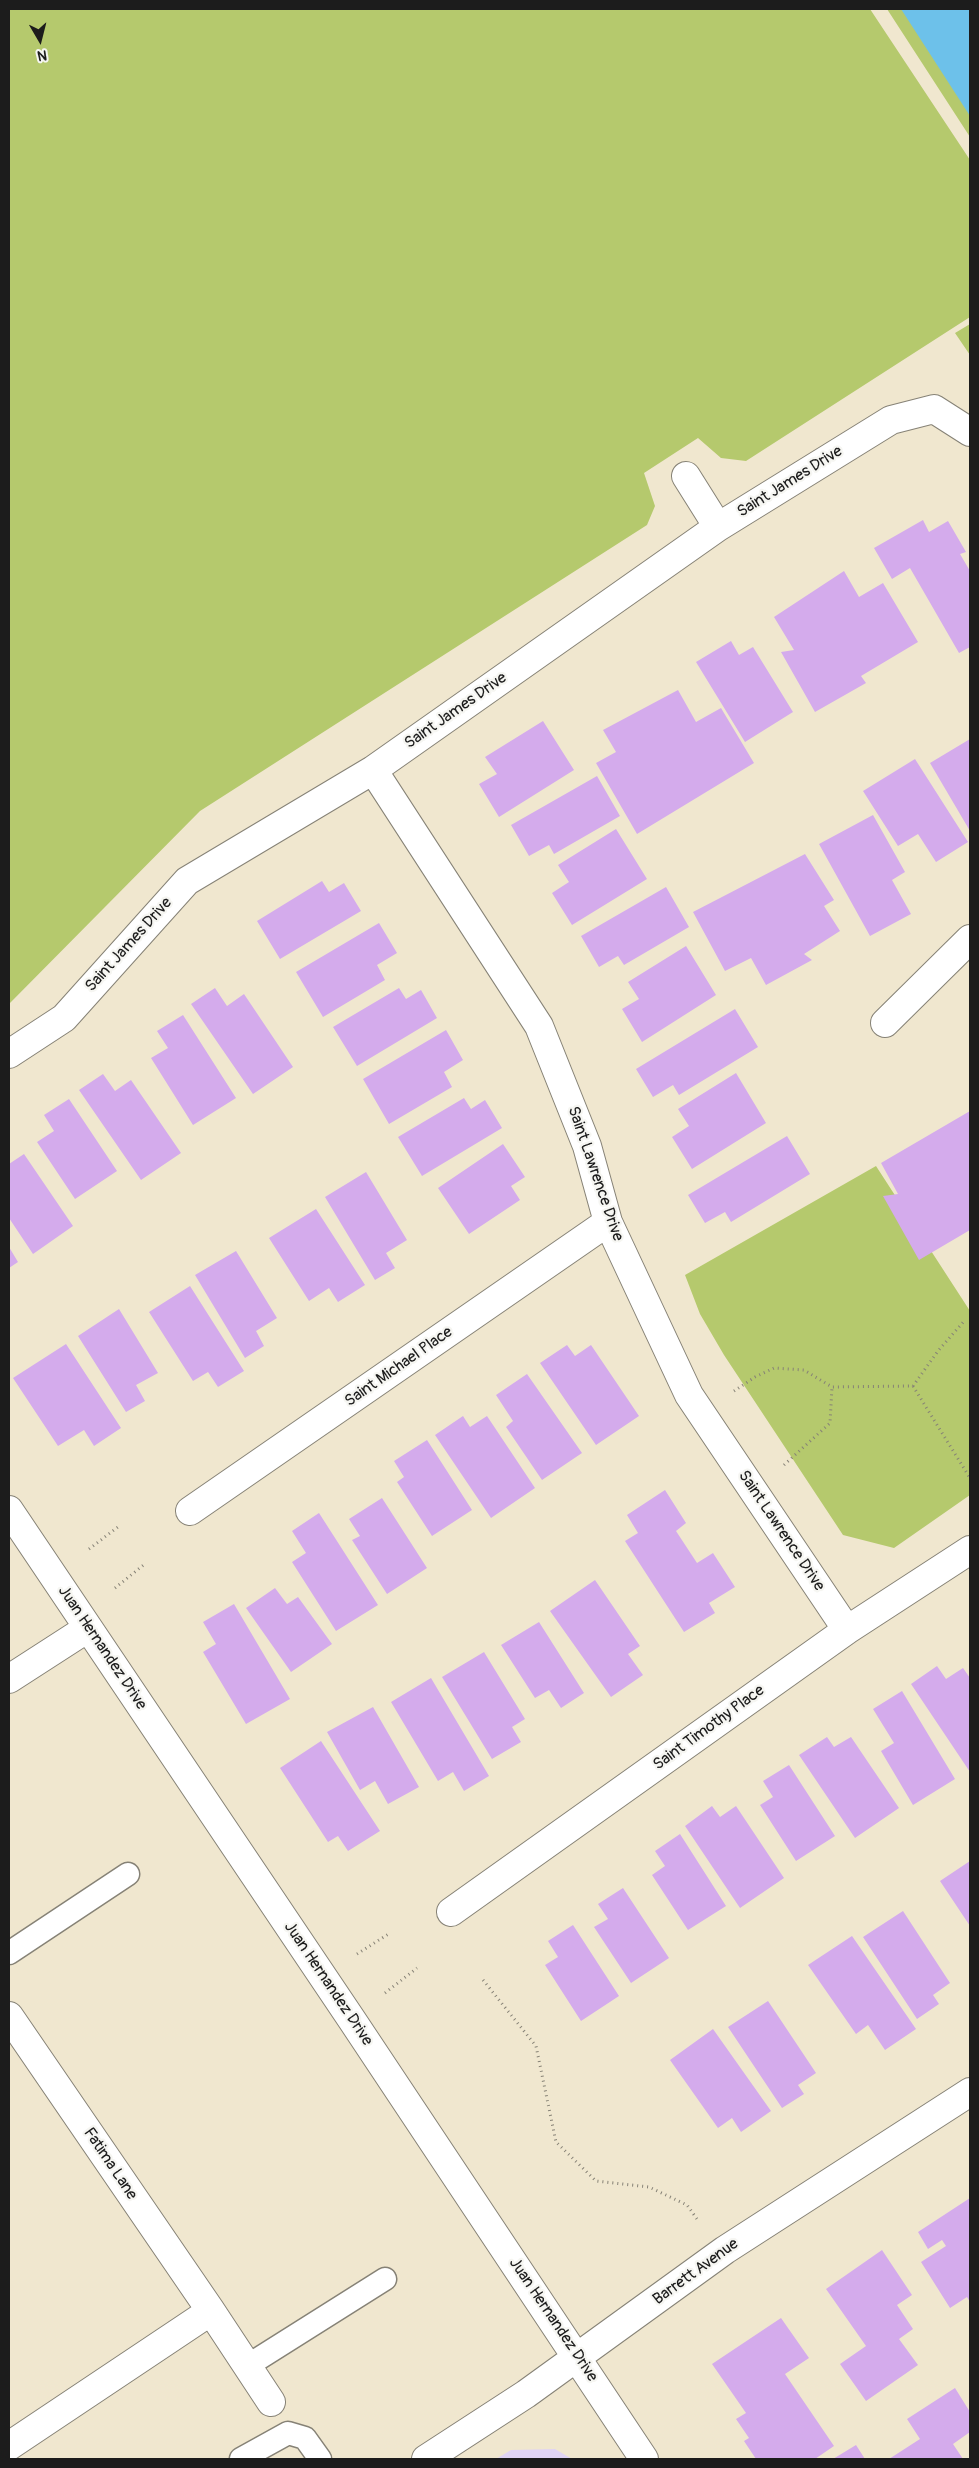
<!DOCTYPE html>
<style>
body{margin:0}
#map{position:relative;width:979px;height:2468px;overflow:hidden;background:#f0e7cf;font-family:Pangolin,sans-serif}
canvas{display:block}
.frame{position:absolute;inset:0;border:10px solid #1c1c1c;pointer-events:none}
.north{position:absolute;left:15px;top:15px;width:50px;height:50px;-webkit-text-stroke:4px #f6f6f2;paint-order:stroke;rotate:172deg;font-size:14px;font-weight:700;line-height:20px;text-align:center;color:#1c1c1c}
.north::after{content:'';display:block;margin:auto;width:18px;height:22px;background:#1c1c1c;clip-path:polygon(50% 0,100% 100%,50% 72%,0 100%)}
</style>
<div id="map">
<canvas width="979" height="2468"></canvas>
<div class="frame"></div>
<div class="north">N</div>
</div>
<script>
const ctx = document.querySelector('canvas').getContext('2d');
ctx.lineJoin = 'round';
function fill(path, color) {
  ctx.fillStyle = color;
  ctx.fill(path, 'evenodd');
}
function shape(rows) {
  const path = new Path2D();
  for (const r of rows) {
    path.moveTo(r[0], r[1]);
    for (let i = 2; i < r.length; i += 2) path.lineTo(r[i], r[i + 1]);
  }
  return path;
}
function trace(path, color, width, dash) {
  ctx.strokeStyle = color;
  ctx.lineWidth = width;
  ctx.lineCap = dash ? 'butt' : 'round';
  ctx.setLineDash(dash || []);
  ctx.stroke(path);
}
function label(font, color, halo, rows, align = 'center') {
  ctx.font = font + ' Pangolin,sans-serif';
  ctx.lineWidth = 4.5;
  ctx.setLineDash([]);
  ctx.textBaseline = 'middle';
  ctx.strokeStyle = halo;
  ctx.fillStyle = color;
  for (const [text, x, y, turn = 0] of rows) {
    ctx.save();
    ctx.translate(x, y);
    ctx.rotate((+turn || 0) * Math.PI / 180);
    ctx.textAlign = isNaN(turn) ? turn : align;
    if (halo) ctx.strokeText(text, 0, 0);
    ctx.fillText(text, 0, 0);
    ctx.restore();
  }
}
const built = shape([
 [555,2449,572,2459,496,2459,511,2450]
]);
const green = shape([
 [9,9,870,9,970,160,970,317,746,461,721,458,698,438,644,473,655,506,647,525,200,811,9,1004],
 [887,9,970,9,970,137],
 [970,324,970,355,955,333],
 [876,1166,970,1311,970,1495,894,1548,843,1535,724,1355,700,1314,685,1275]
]);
const water = shape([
 [901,9,970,9,970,116]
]);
const building = shape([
 [923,520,929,532,948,521,966,552,960,554,970,571,970,647,959,653,910,568,892,579,874,548],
 [844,571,859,597,883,583,918,642,861,676,866,683,815,712,781,652,794,650,774,617],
 [731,641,739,655,753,647,793,712,745,742,696,662],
 [678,690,696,722,721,708,754,763,637,834,596,763,616,752,603,730],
 [543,721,574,770,499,817,479,784,497,774,485,757],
 [970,739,970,831,930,763],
 [915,759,968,842,936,862,918,834,898,846,863,791],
 [597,776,620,816,554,854,549,845,529,856,511,825],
 [873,815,905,872,892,880,911,914,870,936,819,844],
 [616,829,647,879,572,925,552,893,569,882,558,865],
 [805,854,834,900,824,906,840,931,804,954,812,960,766,985,751,958,725,971,693,912],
 [322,881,329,892,344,883,361,911,280,959,257,921],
 [666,887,689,927,624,965,618,956,599,967,581,936],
 [379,923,397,953,377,965,385,980,323,1017,296,972],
 [686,946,716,995,642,1042,622,1009,639,999,628,982],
 [215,988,227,1006,244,994,293,1067,253,1094,191,1004],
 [399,988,406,999,421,990,437,1018,357,1066,333,1027],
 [735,1009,758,1047,679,1095,673,1085,653,1097,636,1069],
 [183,1015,236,1098,193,1125,151,1058,168,1048,157,1031],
 [446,1030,463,1060,444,1072,452,1087,389,1124,363,1079],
 [736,1073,766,1123,692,1169,672,1137,689,1126,678,1109],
 [103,1074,115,1091,131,1080,181,1153,141,1180,79,1090],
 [464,1098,471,1109,485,1100,502,1128,422,1176,398,1137],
 [69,1099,117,1171,75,1199,37,1142,54,1131,44,1115],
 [970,1111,970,1230,919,1260,883,1196,898,1194,881,1163],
 [787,1136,810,1174,731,1222,725,1212,705,1223,688,1195],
 [503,1144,525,1177,511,1186,520,1200,469,1234,438,1188],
 [24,1154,73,1226,33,1254,9,1218,9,1164],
 [366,1172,407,1240,386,1253,395,1268,375,1280,325,1197],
 [316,1209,365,1285,338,1302,329,1288,309,1301,269,1238],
 [9,1247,18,1262,9,1268],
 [236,1251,277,1318,256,1331,264,1346,245,1358,195,1275],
 [190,1286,244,1371,218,1387,208,1372,193,1381,149,1312],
 [119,1309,158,1373,136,1385,145,1401,126,1412,78,1336],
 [66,1344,121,1428,94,1446,84,1430,58,1446,13,1378],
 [567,1345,575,1356,591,1345,639,1416,596,1445,540,1363],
 [527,1374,582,1453,542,1480,506,1427,513,1421,496,1395],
 [463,1416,470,1427,487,1416,535,1488,491,1518,435,1435],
 [427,1440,472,1510,432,1536,397,1482,404,1477,394,1461],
 [665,1490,686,1523,676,1531,697,1563,713,1553,735,1587,709,1603,715,1613,684,1632,625,1541,638,1533,627,1515],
 [382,1498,427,1568,387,1594,352,1540,360,1536,349,1519],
 [319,1513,378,1605,336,1631,292,1562,306,1553,292,1531],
 [595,1580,640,1646,628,1654,643,1675,611,1697,550,1611],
 [275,1588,287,1604,298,1597,332,1644,291,1672,246,1608],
 [234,1604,290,1699,246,1724,203,1652,216,1644,203,1622],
 [539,1622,584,1693,561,1708,549,1690,535,1698,501,1645],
 [484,1652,525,1719,512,1727,521,1742,492,1759,442,1677],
 [937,1666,946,1679,963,1668,970,1678,970,1772,911,1684],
 [431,1678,489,1776,464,1791,453,1772,438,1781,391,1702],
 [902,1691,955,1779,913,1805,881,1751,894,1743,873,1709],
 [373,1707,419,1787,388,1804,375,1781,360,1790,327,1732],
 [827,1737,834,1747,851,1737,899,1808,855,1838,799,1755],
 [321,1741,380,1831,348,1851,338,1836,328,1842,280,1768],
 [789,1765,835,1836,796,1861,760,1805,773,1797,763,1781],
 [712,1806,720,1817,736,1806,784,1878,740,1908,685,1826],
 [680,1834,726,1906,688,1930,652,1875,665,1866,655,1851],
 [970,1861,970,1926,940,1881],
 [623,1888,669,1958,631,1983,594,1927,608,1919,598,1904],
 [903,1911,950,1983,933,1995,939,2004,917,2019,863,1937],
 [573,1925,619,1996,581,2021,545,1965,558,1957,548,1941],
 [852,1936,916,2029,885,2050,868,2025,856,2034,808,1965],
 [768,2001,816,2073,798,2085,804,2094,782,2108,728,2027],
 [713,2029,771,2111,741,2132,732,2118,718,2128,670,2060],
 [970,2198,970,2302,967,2297,950,2308,921,2262,946,2246,942,2240,928,2249,918,2232],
 [882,2250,912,2295,897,2305,913,2329,899,2339,918,2365,866,2401,840,2364,866,2346,826,2289],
 [781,2318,809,2358,785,2374,834,2446,815,2459,756,2459,744,2441,749,2438,736,2419,746,2413,712,2364],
 [955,2388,970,2412,970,2432,953,2444,963,2459,889,2459,920,2439,907,2419],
 [856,2445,865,2459,833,2459]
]);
const path = shape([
 [913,1386,970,1478],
 [734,1391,755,1377,774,1368,804,1370,832,1387,913,1386,938,1351,965,1320],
 [784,1465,830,1423,832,1387],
 [89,1549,118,1527],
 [115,1588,146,1563],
 [357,1954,390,1933],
 [483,1980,536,2046,556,2142,596,2181,649,2187,687,2205,697,2219],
 [385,1993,417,1968]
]);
const service = shape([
 [9,1953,128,1874],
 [247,2366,385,2279],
 [241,2459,288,2433,305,2438,320,2459]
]);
const minor = shape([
 [686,476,718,527],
 [373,770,539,1026,587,1146,608,1222,689,1395,847,1630],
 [885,1023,970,939],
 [9,1054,64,1018,187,881,373,770,718,527,891,420,934,409,970,432],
 [9,1510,352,2020,644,2459],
 [190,1511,608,1222],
 [9,1679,88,1628],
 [451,1912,847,1630,970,1550],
 [9,2016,211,2311,9,2446],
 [211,2311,271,2402],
 [426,2459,526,2394,725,2250,970,2092]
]);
const streetNames = [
 ["Saint James Drive",790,482,-32],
 ["Saint James Drive",456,711,-35],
 ["Saint James Drive",129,945,-48],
 ["Saint Lawrence Drive",595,1174,71],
 ["Saint Michael Place",399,1367,-35],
 ["Saint Lawrence Drive",781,1531,56],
 ["Juan Hernandez Drive",102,1648,56],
 ["Saint Timothy Place",709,1728,-36],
 ["Juan Hernandez Drive",328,1984,56],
 ["Fatima Lane",110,2164,56],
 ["Barrett Avenue",696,2272,-36],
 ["Juan Hernandez Drive",553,2320,56]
];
fill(built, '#e0d4f4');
fill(green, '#b5c96d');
fill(water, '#6dc1ea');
fill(building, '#d4abec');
trace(service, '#868276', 25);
trace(minor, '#868276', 30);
trace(path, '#868276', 3, [1, 4]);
trace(service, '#fff', 22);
trace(minor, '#fff', 28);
label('16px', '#1c1c1c', '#f6f6f2', streetNames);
</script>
